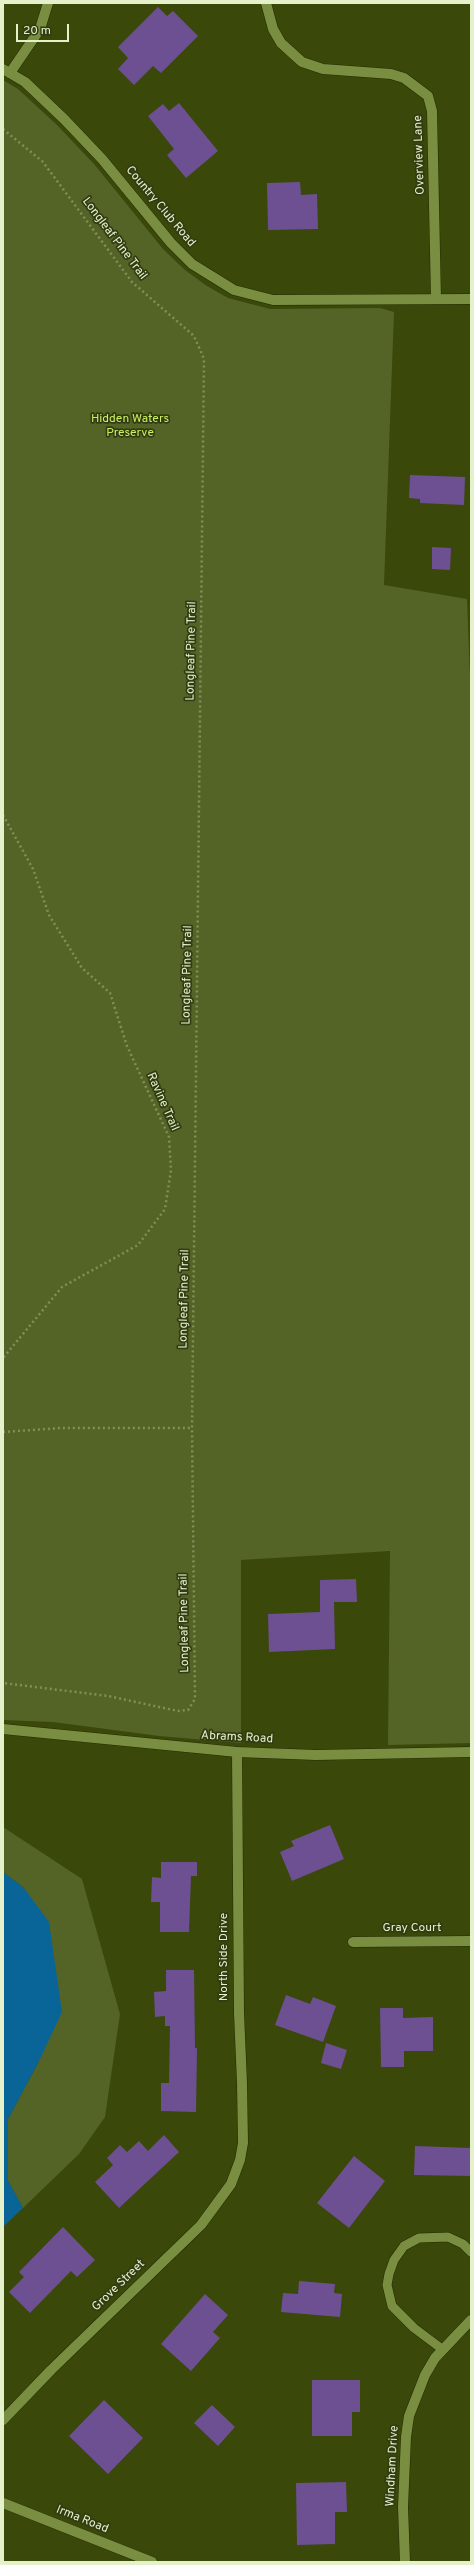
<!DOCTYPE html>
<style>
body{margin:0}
#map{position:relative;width:474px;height:2565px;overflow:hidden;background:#3a4809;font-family:Overpass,sans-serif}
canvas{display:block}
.frame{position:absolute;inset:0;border:4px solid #e5f1ca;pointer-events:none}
.scale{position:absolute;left:16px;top:24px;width:53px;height:18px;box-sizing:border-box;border:2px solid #e5f1ca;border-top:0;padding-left:5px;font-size:12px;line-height:14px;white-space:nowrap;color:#e5f1ca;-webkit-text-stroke:3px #323c13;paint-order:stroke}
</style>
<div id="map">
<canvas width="474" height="2565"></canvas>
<div class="frame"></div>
<div class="scale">20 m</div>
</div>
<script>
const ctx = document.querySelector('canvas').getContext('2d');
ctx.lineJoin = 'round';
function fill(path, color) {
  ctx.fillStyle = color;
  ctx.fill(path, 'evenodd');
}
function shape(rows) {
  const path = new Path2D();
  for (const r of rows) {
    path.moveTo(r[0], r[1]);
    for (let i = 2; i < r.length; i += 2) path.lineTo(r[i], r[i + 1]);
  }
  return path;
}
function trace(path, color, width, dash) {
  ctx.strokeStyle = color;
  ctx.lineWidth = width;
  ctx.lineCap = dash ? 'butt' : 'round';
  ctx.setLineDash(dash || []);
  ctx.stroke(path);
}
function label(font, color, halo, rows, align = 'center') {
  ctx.font = font + ' Overpass,sans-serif';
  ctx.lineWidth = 3.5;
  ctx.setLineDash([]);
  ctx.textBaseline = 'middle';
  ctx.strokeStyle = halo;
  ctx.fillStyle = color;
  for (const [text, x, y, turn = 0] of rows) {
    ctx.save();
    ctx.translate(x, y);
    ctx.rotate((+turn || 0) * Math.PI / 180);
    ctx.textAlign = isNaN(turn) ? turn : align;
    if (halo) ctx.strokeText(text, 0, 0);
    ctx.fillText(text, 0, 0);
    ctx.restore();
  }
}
const green = shape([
 [3,80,18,89,57,125,94,164,163,249,185,270,207,286,228,298,270,309,380,308,394,312,384,585,467,599,471,704,471,1743,388,1745,390,1551,241,1560,241,1743,159,1736,53,1722,3,1720],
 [3,1827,82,1879,120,2014,105,2117,79,2154,23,2208,8,2181,8,2119,39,2061,24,1888,3,1872]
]);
const water = shape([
 [3,1872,24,1888,49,1922,62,2012,39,2061,8,2119,8,2181,23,2208,3,2227]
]);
const building = shape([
 [158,7,167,16,173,11,198,36,161,73,153,66,134,85,118,69,128,58,118,47],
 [179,103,218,151,186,178,167,155,174,149,148,116,163,104,169,111],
 [300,182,301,195,317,194,318,229,268,230,267,183],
 [410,475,465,477,464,505,420,503,420,499,409,498],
 [432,547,451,548,450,570,432,569],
 [356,1579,357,1602,334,1602,335,1649,269,1652,268,1614,320,1612,320,1580],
 [330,1825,344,1859,292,1881,280,1852,294,1846,291,1841],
 [161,1862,197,1862,197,1876,191,1876,189,1932,160,1932,160,1902,151,1902,152,1877,161,1878],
 [166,1970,194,1970,195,2048,197,2048,196,2112,161,2111,161,2083,169,2083,170,2026,165,2026,165,2016,155,2017,154,1992,166,1991],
 [286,1995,310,2004,313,1997,336,2006,323,2042,275,2025],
 [380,2008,403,2008,403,2018,433,2017,433,2051,404,2051,404,2067,381,2067],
 [326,2043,347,2050,341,2069,321,2063],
 [164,2135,179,2152,119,2208,95,2182,113,2165,107,2158,120,2145,127,2152,139,2141,148,2151],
 [415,2146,471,2148,471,2176,414,2175],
 [354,2156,385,2181,349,2228,317,2203],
 [63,2227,95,2260,77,2277,71,2271,30,2313,9,2292,24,2277,19,2272],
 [299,2281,335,2284,334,2293,342,2294,340,2317,281,2312,283,2293,298,2294],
 [205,2294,228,2315,213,2332,220,2338,191,2371,161,2344],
 [312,2380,360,2380,360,2412,352,2412,352,2436,312,2436],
 [104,2400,143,2438,108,2474,69,2436],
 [212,2405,235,2427,218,2446,194,2423],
 [346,2482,347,2512,335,2512,335,2544,297,2545,296,2483]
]);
const path = shape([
 [3,129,43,162,132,282,194,336,204,359,192,1428,195,1699,188,1710,178,1711,108,1696,3,1683],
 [3,815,33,869,49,915,82,968,110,993,127,1046,169,1137,171,1170,165,1209,138,1245,62,1287,3,1358],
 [3,1432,61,1428,192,1428]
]);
const service = shape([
 [442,2349,414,2328,392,2306,387,2285,389,2274,394,2260,404,2246,419,2238,448,2237,463,2244,471,2252]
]);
const minor = shape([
 [266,3,273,29,281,43,302,62,323,69,391,74,404,78,428,96,432,111,436,299],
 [10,73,40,29,48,3],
 [353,1942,471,1941],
 [3,2420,51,2370,201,2225,231,2184,240,2160,243,2143,242,2083,239,2013,237,1752],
 [3,2503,152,2562],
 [405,2562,403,2507,406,2437,409,2416,425,2375,435,2358,471,2320]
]);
const tertiary = shape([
 [3,69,25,82,64,119,102,159,171,243,192,264,234,290,273,300,471,299],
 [3,1729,237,1752,316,1755,471,1752]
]);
const streetNames = [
 ["Overview Lane",420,155,-92],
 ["Country Club Road",160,207,50],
 ["Longleaf Pine Trail",114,239,53],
 ["Longleaf Pine Trail",192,651,-89],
 ["Longleaf Pine Trail",188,975,-89],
 ["Ravine Trail",162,1102,66],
 ["Longleaf Pine Trail",185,1299,-89],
 ["Longleaf Pine Trail",185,1623,-91],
 ["Abrams Road",237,1738,3],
 ["Gray Court",412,1929],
 ["North Side Drive",225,1957,-90],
 ["Grove Street",119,2286,-44],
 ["Windham Drive",393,2466,-87],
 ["Irma Road",82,2520,22]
];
const parkNames = [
 ["Hidden Waters",130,420],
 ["Preserve",130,434]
];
fill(green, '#546426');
fill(water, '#096598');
fill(building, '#6c5092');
trace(service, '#232c02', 10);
trace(minor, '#232c02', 11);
trace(tertiary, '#232c02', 11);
trace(path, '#828f5b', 2.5, [2, 3]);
trace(service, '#798e41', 9);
trace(minor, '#798e41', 10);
trace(tertiary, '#798e41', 10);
label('12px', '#e5f1ca', '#323c13', streetNames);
label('12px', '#cbef63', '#323c13', parkNames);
</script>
